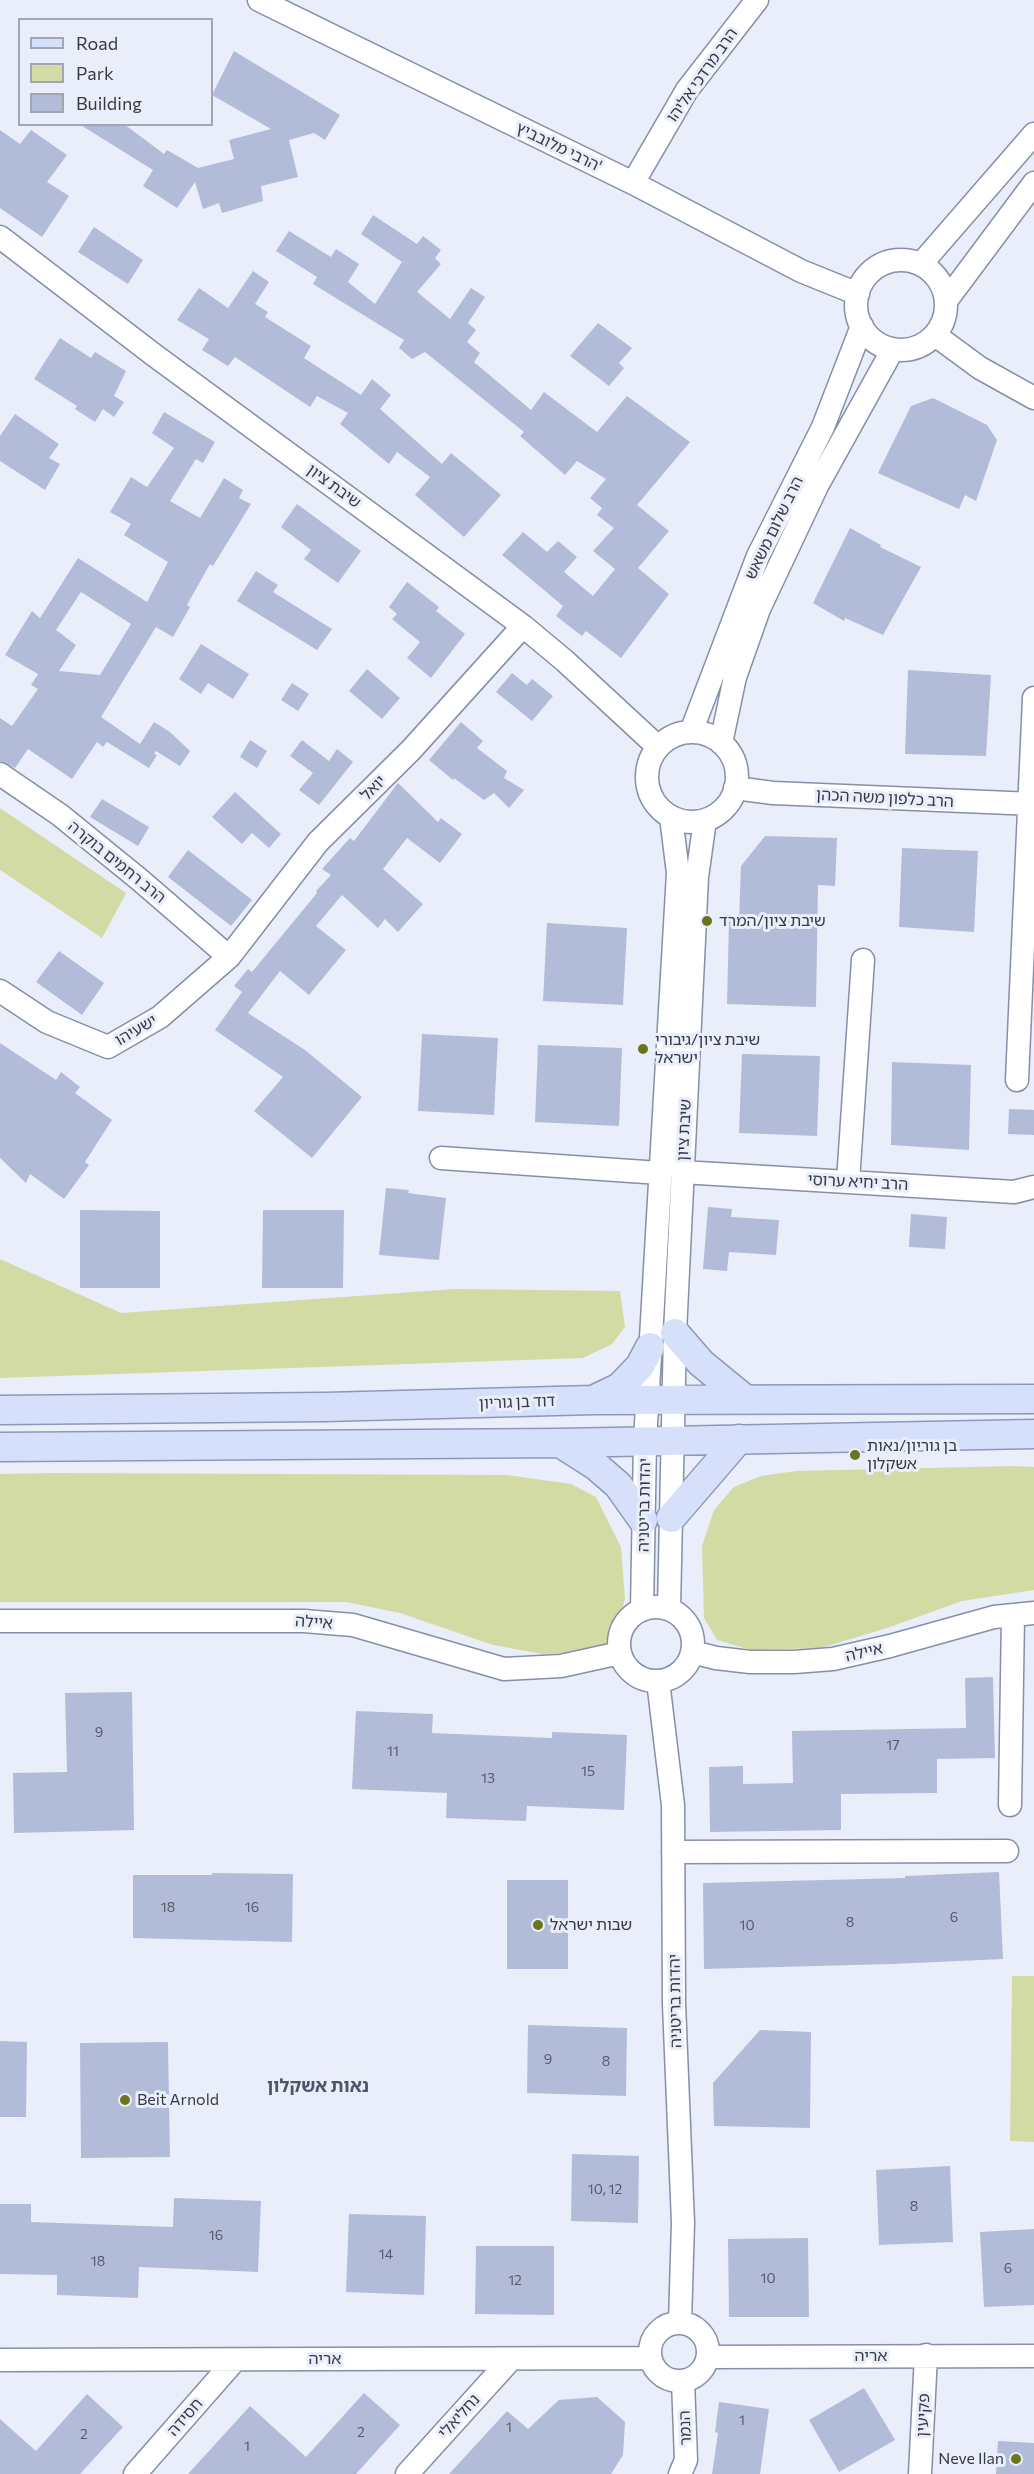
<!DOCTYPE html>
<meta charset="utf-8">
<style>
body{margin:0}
#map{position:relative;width:1034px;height:2474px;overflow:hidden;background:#eaeefa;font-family:Commissioner,sans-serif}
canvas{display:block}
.legend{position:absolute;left:18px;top:18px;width:195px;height:108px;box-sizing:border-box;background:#eaeefa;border:2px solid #a2a6b2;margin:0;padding:8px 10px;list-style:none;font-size:18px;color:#363a45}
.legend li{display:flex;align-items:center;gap:12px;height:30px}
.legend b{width:30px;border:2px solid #a2a6b2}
</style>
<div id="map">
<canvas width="1034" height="2474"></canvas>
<ul class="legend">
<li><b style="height:8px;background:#d7e0fa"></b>Road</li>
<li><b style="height:16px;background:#d3dba4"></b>Park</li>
<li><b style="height:16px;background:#b2bcd8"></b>Building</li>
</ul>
</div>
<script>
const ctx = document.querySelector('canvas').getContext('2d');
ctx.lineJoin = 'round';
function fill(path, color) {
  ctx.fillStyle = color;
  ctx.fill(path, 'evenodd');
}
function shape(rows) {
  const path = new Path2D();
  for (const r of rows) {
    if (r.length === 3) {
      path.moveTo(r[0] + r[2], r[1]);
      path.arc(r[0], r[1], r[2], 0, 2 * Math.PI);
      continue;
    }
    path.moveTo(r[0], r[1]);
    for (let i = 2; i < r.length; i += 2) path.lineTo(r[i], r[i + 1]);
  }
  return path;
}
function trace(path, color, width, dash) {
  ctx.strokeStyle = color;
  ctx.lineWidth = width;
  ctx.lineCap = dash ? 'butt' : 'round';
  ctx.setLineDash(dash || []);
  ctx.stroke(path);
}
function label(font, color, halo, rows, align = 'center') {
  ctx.font = font + ' Commissioner,"Noto Sans Hebrew",sans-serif';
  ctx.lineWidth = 6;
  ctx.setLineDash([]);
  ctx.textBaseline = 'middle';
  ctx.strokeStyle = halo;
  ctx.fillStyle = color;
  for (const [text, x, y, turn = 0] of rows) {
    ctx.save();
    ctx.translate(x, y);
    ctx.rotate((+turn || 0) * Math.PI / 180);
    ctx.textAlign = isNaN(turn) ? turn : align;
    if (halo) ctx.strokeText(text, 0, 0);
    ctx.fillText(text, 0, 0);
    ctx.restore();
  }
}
const green = shape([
 [0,808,126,893,102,938,0,870],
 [0,1259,121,1313,455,1289,620,1291,625,1327,612,1344,583,1358,0,1378],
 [1013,1466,1034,1467,1034,1590,962,1601,887,1628,821,1648,751,1650,717,1640,704,1618,702,1546,714,1510,734,1487,761,1476,796,1471],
 [54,1473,507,1475,571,1484,596,1497,621,1547,625,1599,613,1642,583,1653,542,1654,493,1645,400,1613,346,1602,0,1602,0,1474],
 [1012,1976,1034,1976,1034,2142,1010,2141]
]);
const building = shape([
 [234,51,340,115,325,140,314,133,289,140,298,177,261,186,263,201,222,213,219,203,203,209,195,182,177,208,143,186,153,170,79,124,124,124,164,154,167,150,198,168,234,159,229,140,271,129,212,95],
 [0,130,20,144,31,130,67,155,47,182,69,196,42,237,0,208],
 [373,215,417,244,423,236,441,250,435,258,441,264,417,292,450,319,471,288,485,297,468,323,476,330,467,342,480,353,474,362,531,410,544,392,597,432,627,396,690,442,637,505,669,531,638,568,669,594,621,658,586,631,582,636,556,616,563,606,502,555,523,532,547,552,558,541,577,557,564,572,593,596,615,569,593,551,614,528,597,515,602,508,590,498,606,479,577,461,565,475,520,436,524,432,425,352,412,359,399,348,404,340,313,284,317,277,276,251,289,231,331,257,336,249,359,264,348,282,375,304,402,262,361,234],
 [94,227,143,260,128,284,78,252],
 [253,271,269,282,255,304,268,312,265,317,311,346,304,358,361,395,372,379,391,395,380,409,442,464,451,453,501,495,464,537,415,495,430,477,397,452,389,464,340,424,348,413,317,396,310,407,235,357,228,366,202,350,209,339,177,320,199,288,228,308],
 [598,323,632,348,619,363,624,368,609,386,570,356],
 [60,338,91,358,95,352,126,371,114,396,124,402,114,417,103,409,95,422,75,409,77,406,34,379],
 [933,398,987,425,997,440,976,501,965,495,959,509,878,473,911,406],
 [164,412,215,442,203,463,196,459,170,501,200,518,224,478,243,490,239,498,251,504,213,566,210,564,187,605,190,607,173,637,156,627,101,717,140,744,154,722,170,732,190,751,180,766,156,751,154,754,157,755,149,768,107,742,103,747,97,742,72,779,28,749,15,768,0,761,0,718,12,726,38,689,31,685,38,674,5,655,32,611,40,618,78,558,147,602,168,562,124,535,131,524,110,512,131,477,147,487,174,448,152,433],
 [81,592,131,624,100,675,59,671,76,645,56,630],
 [15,414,59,444,49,458,60,464,45,490,0,461,0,436],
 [297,504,361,551,338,583,304,559,311,550,281,527],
 [850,528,881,545,880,547,921,567,883,635,845,618,844,621,813,603],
 [256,571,278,585,273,592,332,629,317,650,237,601],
 [407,582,439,607,436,611,465,634,431,678,407,658,420,642,392,619,397,614,389,607],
 [201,644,249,674,233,699,208,683,201,694,179,679],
 [367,669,400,698,382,719,349,691],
 [908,670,991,675,986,756,905,754],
 [512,673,527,685,532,679,553,696,532,721,496,692],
 [292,683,309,694,298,711,281,700],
 [461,722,483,741,477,748,507,771,504,778,524,790,509,808,494,793,484,800,454,778,453,780,429,760],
 [250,740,267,751,257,768,240,757],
 [302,740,329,761,337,749,353,762,319,805,299,790,313,773,290,756],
 [398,783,438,822,441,818,462,834,440,863,407,838,383,869,423,904,398,932,385,919,378,928,342,895,316,926,346,950,309,995,280,971,248,1013,305,1050,362,1097,312,1158,254,1111,283,1077,215,1030,242,992,234,986,248,969,252,972,317,893,316,891,331,875,322,869,350,838,354,841],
 [235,792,281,834,269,848,252,833,242,844,212,817],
 [102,799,149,827,138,846,90,817],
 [765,836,837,838,835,886,818,885,816,1007,727,1004,729,921,739,921,741,866],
 [902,848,978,851,974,932,899,927],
 [188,850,252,900,231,926,168,877],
 [547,923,627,928,623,1005,543,1001],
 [59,951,104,983,82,1015,36,982],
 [422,1034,498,1038,494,1115,418,1111],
 [0,1043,56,1080,61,1072,80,1087,75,1093,112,1120,85,1162,89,1165,64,1199,30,1174,26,1183,0,1158],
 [538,1045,622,1048,619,1126,535,1122],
 [742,1054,820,1056,817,1136,739,1133],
 [892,1062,971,1065,969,1150,891,1145],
 [1009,1109,1034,1110,1034,1135,1008,1134],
 [386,1188,409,1190,408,1193,446,1198,439,1260,379,1255],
 [708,1207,732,1209,731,1217,779,1220,776,1255,729,1252,727,1271,703,1269],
 [80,1210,160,1211,160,1288,80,1288],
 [263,1210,344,1210,343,1288,262,1288],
 [911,1214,947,1217,945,1249,909,1247],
 [993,1677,995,1758,937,1759,937,1793,841,1794,841,1830,710,1832,709,1767,743,1766,743,1784,793,1783,792,1731,966,1728,965,1678],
 [132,1692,134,1830,14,1833,13,1773,67,1772,65,1693],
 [356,1711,433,1714,432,1733,552,1738,552,1732,627,1735,624,1810,527,1806,526,1821,446,1818,447,1793,352,1789],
 [999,1872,1003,1959,892,1964,704,1969,703,1883,905,1878,905,1876],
 [212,1873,293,1874,292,1942,133,1938,133,1875,212,1875],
 [507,1880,568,1880,568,1969,507,1969],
 [528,2025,627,2028,626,2096,527,2093],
 [760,2030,811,2032,810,2128,714,2126,713,2083],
 [0,2041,27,2042,26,2117,0,2117],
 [168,2042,170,2157,81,2158,80,2043],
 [572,2154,639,2156,638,2223,571,2221],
 [950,2166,953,2242,879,2245,876,2170],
 [174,2198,261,2201,258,2272,139,2267,138,2298,57,2295,57,2275,0,2274,0,2204,31,2204,31,2222,173,2227],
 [349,2214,426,2216,424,2295,346,2292],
 [1034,2229,1034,2305,984,2307,980,2232],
 [808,2238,809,2317,729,2317,728,2239],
 [476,2246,554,2246,554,2315,475,2314],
 [864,2388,895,2440,839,2472,809,2420],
 [364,2393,400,2425,356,2474,188,2474,250,2406,306,2457],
 [87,2394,123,2427,80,2474,0,2474,0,2419,36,2451],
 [597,2397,625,2422,623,2455,611,2474,449,2474,507,2411,528,2429,559,2400],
 [719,2402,769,2409,760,2474,712,2474,718,2433,715,2432],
 [998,2441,1034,2443,1034,2474,996,2474]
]);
const minor = shape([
 [259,0,633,183,801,271,858,294],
 [633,183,687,90,757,0],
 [0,237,154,355,523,626,565,661,658,747],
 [901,305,45],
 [921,264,1034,134],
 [946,301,1034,183],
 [935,335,980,368,1034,398],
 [691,732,758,556,823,427,862,326],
 [692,777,45],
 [721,743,735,677,759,609,817,486,893,349],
 [0,774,60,815,140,880,229,957],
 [735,788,773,793,1034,804],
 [0,991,47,1022,108,1047,160,1017,229,957,318,842,411,750,523,626],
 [1017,1080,1034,698],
 [441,1158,660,1173],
 [682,1172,1014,1192,1034,1187],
 [848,1181,863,960],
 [656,1644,37],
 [669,1609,675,1333,697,877,705,820],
 [642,1610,645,1441,678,873,671,817],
 [0,1621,304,1621,353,1625,504,1669,561,1666,620,1653],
 [692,1652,716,1658,750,1662,794,1662,833,1659,890,1646,994,1617,1034,1613],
 [658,1681,673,1805,674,2004,683,2223,680,2323],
 [1010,1805,1013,1615],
 [673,1852,1007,1851],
 [679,2352,29],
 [708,2357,1034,2356],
 [0,2360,650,2358],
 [135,2474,235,2360],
 [407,2474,511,2359],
 [680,2474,686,2460,683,2381],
 [920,2474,926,2355]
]);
const major = shape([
 [675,1333,701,1363,745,1399],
 [595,1399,620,1387,640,1366,650,1347],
 [0,1410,325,1407,594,1400,1034,1399],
 [560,1443,596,1466,618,1485,643,1520],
 [0,1447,560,1443,1034,1434],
 [671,1518,739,1439]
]);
const markers = [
 [707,921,6,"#6c741d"],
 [643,1049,6,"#6c741d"],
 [855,1455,6,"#6c741d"],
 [538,1925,6,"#6c741d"],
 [125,2100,6,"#6c741d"],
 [1016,2459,6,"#6c741d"]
];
const numberNames = [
 ["9",99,1732],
 ["17",893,1745],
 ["11",393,1751],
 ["15",588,1771],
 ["13",488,1778],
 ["18",168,1907],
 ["16",252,1907],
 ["6",954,1917],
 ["8",850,1922],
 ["10",747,1925],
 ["9",548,2059],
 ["8",606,2061],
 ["10, 12",605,2189],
 ["8",914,2206],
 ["16",216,2235],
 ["14",386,2254],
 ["18",98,2261],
 ["6",1008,2268],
 ["10",768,2278],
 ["12",515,2280],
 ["1",742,2420],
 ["1",509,2427],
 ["2",361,2432],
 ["2",84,2434],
 ["1",247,2446]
];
const streetNames = [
 ["הרב מרדכי אליהו",702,75,-55],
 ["הרבי מלובביץ'",559,147,26],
 ["שיבת ציון",334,486,36],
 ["הרב שלום משאש",774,528,-64],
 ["יואל",373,788,-45],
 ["הרב כלפון משה הכהן",885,798,3],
 ["הרב רחמים בוקרה",117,862,39],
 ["ישעיהו",136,1030,-30],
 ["שיבת ציון",684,1130,-87],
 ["הרב יחיא ערוסי",858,1182,3],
 ["דוד בן גוריון",517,1402,-2],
 ["יהדות בריטניה",644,1505,-89],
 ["איילה",314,1622,4],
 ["איילה",864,1652,-13],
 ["יהדות בריטניה",675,2001,-91],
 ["אריה",871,2356],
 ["אריה",325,2359],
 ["פקיעין",923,2415,-87],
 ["נחליאלי",459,2416,-48],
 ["חסידה",185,2417,-49],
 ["הנמר",685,2428,-92]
];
const poiNames = [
 ["שיבת ציון/המרד",719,921],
 ["שיבת ציון/גיבורי",655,1040],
 ["ישראל",655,1058],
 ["בן גוריון/נאות",867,1446],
 ["אשקלון",867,1464],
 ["שבות ישראל",550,1925],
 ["Beit Arnold",137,2100],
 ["Neve Ilan",1004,2459,"right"]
];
const neighbourhoodNames = [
 ["נאות אשקלון",318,2086]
];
fill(green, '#d3dba4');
fill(building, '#b2bcd8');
trace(minor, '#858fa9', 25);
trace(major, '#8d98b9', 31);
trace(minor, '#fff', 22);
trace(major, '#d7e0fa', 28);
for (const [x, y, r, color] of markers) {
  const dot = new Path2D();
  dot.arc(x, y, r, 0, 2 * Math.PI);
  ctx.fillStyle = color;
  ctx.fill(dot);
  trace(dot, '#eaeefa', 2);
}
label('14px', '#555a6a', null, numberNames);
label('16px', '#363a45', '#eaeefa', streetNames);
label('16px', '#363a45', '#eaeefa', poiNames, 'left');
label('bold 18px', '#4d556d', '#eaeefa', neighbourhoodNames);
</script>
